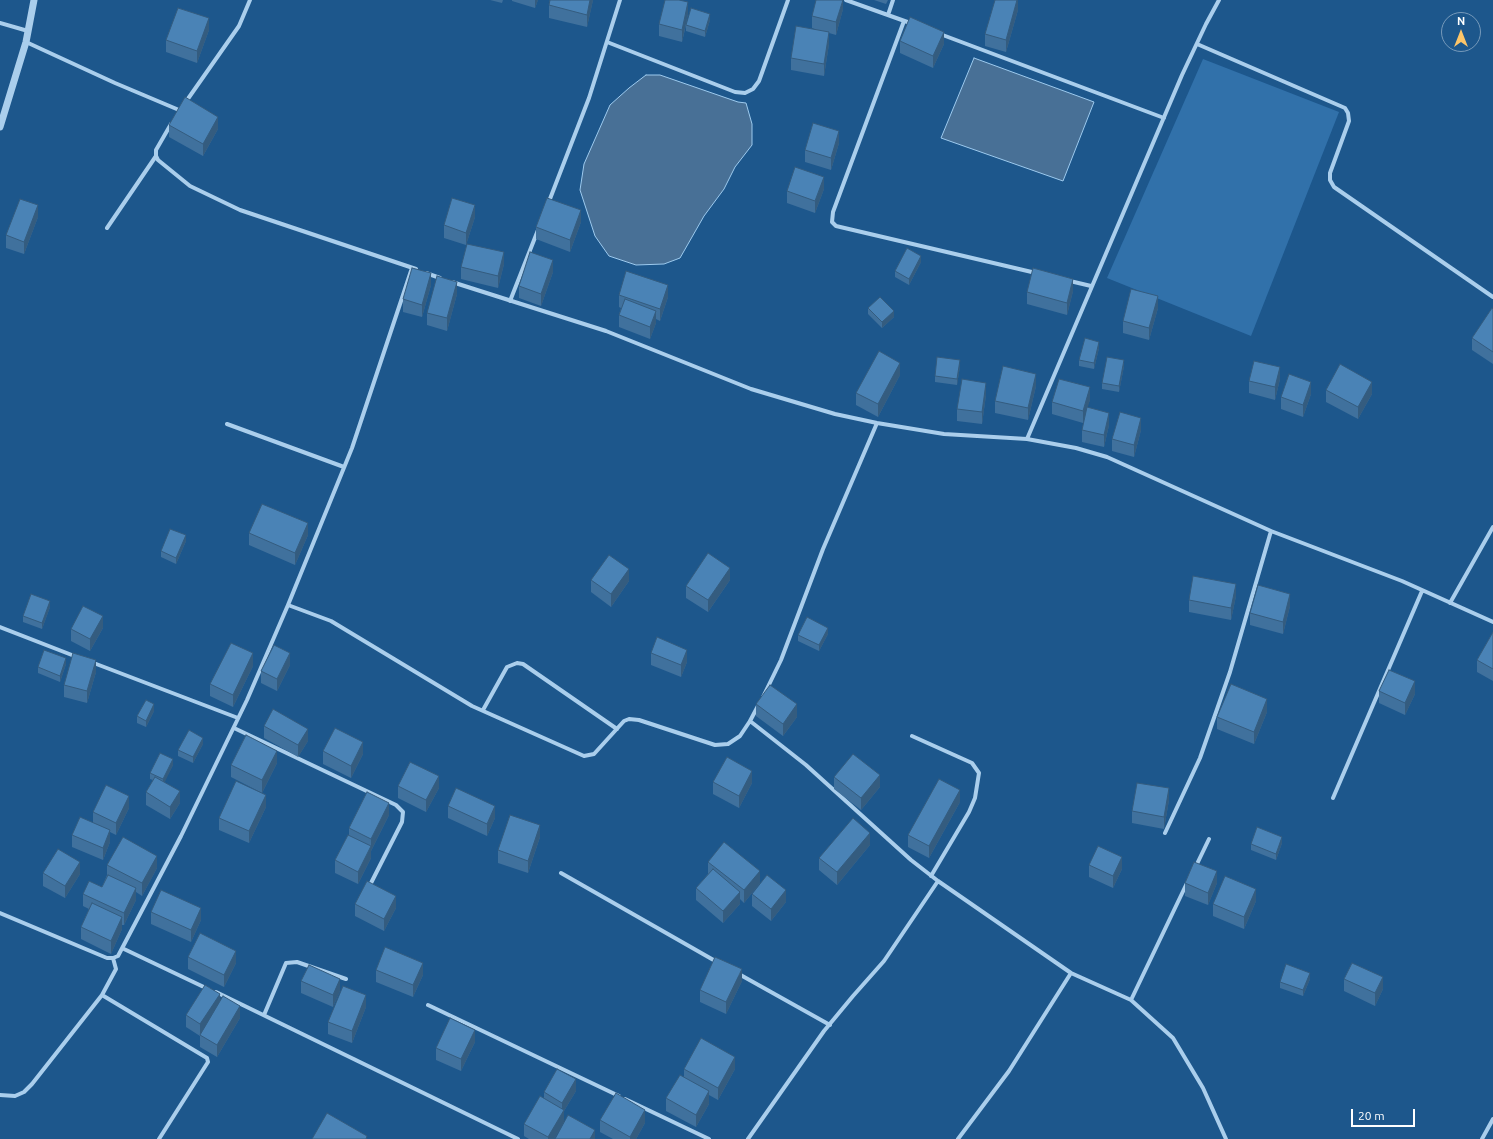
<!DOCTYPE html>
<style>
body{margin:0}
#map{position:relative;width:1493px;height:1139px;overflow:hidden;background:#1d578c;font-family:Ubuntu,sans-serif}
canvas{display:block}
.north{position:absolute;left:1441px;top:12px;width:40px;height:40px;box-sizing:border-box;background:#1d578c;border:1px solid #779aba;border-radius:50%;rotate:0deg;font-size:11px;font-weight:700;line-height:16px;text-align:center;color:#fff}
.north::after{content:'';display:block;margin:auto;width:14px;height:18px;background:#fcc569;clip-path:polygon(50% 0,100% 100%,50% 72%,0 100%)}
.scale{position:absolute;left:1351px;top:1109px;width:64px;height:18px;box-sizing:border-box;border:2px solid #fff;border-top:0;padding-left:5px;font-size:12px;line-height:14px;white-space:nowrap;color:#fff;-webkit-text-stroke:3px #1d578c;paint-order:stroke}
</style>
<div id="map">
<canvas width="1493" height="1139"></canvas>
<div class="north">N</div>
<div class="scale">20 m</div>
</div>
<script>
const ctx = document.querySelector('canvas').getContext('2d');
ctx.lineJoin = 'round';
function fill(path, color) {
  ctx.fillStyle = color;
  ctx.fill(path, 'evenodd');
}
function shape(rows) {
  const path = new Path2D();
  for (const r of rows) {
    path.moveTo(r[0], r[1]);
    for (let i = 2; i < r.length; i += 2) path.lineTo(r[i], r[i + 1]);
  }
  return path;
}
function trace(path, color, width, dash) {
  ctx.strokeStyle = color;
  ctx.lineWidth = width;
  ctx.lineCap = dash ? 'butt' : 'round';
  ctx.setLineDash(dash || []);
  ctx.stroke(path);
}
const green = shape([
 [1203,59,1339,112,1251,336,1107,278]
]);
const water = shape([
 [974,58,1094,102,1063,181,941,138,974,58],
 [646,75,660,75,738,102,746,103,752,124,752,145,735,167,724,189,704,216,680,258,664,264,636,265,609,256,595,236,580,190,584,164,610,105,629,88,646,75]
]);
const minor = shape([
 [846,0,913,24],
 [888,15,893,0],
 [904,21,833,212,832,222,836,226,1036,273],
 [0,23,28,31],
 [940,34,1164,118],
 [26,42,115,83,179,110],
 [607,42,735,92,745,93,753,89,759,81,788,0],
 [1197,44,1345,108,1348,113,1349,121,1330,173,1330,180,1334,187,1493,297],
 [185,103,239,26,250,0],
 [171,124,156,150,156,156,158,160,190,186,240,210,416,269],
 [548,204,589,98,620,0],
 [107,228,156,156],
 [426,273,440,278],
 [1070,281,1091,286],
 [452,282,606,331,751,389,835,414,877,423,944,434,1027,439,1076,448,1107,457,1271,531,1230,672,1200,758,1165,833],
 [510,301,538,230],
 [227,424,344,467],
 [1027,439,1182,75,1206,24,1219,0],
 [1271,531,1402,581,1493,622],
 [1450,603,1493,527],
 [288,605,352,448,412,268],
 [0,627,77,657],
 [91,662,238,718],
 [763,697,781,660,823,549,877,423],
 [759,704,750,721,806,765,911,860,938,881,1071,973],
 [483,710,507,667,517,663,523,664,617,729],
 [234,728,396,805,403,812,402,822,370,885],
 [912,736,972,763,979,773,975,798,969,812,931,876],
 [1333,798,1422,591],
 [1196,866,1209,839],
 [561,873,717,962],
 [0,913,107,958,113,958,118,956,181,836,247,700,288,605,331,621,472,706,584,756,594,754,624,721,629,719,639,720,715,745,728,744,740,736,750,721],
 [124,949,208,989],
 [737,973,830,1025],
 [216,992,518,1139],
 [102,995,207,1058,208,1062,159,1139],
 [1131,1000,1187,883],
 [428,1005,619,1096],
 [264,1015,286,963,297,962,346,979],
 [0,1095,15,1096,24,1092,32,1084,102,995,116,969,113,958],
 [625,1099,709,1139],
 [748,1139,824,1031,853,996,884,961,938,881],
 [958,1139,1009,1071,1071,973,1131,1000,1173,1038,1203,1088,1226,1139],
 [1482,1139,1493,1119]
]);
const tertiary = shape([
 [0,127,26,42,34,0]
]);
const wall = shape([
 [490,0,503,0,502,3],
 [512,0,538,0,535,8,512,1],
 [550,0,593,0,587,27,549,18,549,5],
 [843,0,843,9,836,35,829,33,829,44,824,76,791,70,791,58,817,30,812,28,812,16],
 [874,0,888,0,886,4],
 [1018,0,1018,10,1006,52,985,46,985,34],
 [688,14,686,24,710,20,705,37,686,31,686,25,682,42,659,36,659,24],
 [209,30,197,63,166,52,166,40],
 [900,41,944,44,933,68,900,53],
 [169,125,218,129,203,156,169,137],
 [839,143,831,170,805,162,805,150],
 [824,189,815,213,787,203,787,191],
 [38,217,24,254,6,248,6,235],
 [475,217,466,245,444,238,444,225],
 [581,222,570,252,536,239,536,227],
 [921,262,909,285,895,277,895,271],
 [504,264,498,288,461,279,461,267],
 [553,272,541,306,519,298,519,286],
 [431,285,422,317,403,312,403,299],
 [1073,291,1067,315,1027,304,1027,292],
 [457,294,447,331,427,325,427,313],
 [619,295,668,297,660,321,656,319,656,323,650,339,619,327,619,315,621,308,619,307],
 [868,308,894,317,882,328,868,314],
 [1158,308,1149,340,1123,333,1123,321],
 [1493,309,1493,364,1472,350,1472,338],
 [1099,348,1094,369,1079,366,1079,360],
 [960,366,957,385,935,382,935,376],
 [1124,366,1119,392,1102,389,1102,383],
 [900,375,878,417,856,405,856,393],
 [1280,379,1275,400,1249,393,1249,381],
 [1036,386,1028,420,995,413,995,401],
 [1326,390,1372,394,1358,419,1326,402],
 [1311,394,1303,417,1281,409,1281,397],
 [986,395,982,424,957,421,957,409],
 [1090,400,1087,407,1109,425,1104,447,1082,442,1082,430,1087,408,1083,423,1052,414,1052,402],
 [1141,430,1134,457,1112,451,1112,439],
 [249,533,308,535,295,565,249,545],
 [186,541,176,564,161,557,161,551],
 [591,580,629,581,611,607,591,592],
 [730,580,708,612,686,598,686,586],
 [1236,596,1231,620,1189,612,1189,600],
 [1290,606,1283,634,1250,625,1250,613],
 [50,607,42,629,23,622,23,616],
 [103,628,90,651,71,641,71,629],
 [1493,632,1493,681,1477,672,1477,660],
 [828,634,819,651,798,641,798,635],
 [651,653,687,662,681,677,651,665],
 [66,664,60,682,38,673,38,667],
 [290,665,277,691,261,683,261,671],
 [253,666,233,707,210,696,210,684],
 [96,672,87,703,64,697,64,685],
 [1379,691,1415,694,1405,715,1379,703],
 [756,704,797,717,783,736,756,716],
 [154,711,146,727,137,723,137,716],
 [1267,712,1254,744,1217,729,1217,717],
 [264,726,308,741,298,757,264,738],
 [203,744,193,763,178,756,178,750],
 [323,751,363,754,351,778,323,764],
 [277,763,262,793,231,777,231,765],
 [173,765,164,782,180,803,170,819,146,805,146,792,153,780,150,779,150,773],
 [834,777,880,787,861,810,834,789],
 [713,782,752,783,739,808,713,794],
 [398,786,439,788,426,812,398,798],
 [1169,800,1164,829,1132,823,1132,811],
 [960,802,929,858,908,847,908,835],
 [448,806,495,818,487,836,448,818],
 [266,807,249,843,219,830,219,818],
 [129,808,116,835,110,832,110,842,103,860,72,847,72,835,93,823,93,812],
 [389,815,371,851,371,858,358,884,335,873,335,860,349,835,349,828],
 [540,837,528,873,498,863,498,850],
 [1282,843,1276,860,1251,850,1251,844],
 [870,845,837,885,819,870,819,858],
 [708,862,760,883,744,903,740,899,740,904,723,923,696,900,696,888,708,874],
 [107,865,157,868,142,896,136,892,136,900,124,925,122,925,122,929,111,954,81,939,81,927,89,909,83,906,83,894,102,887,107,875],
 [1089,865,1122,869,1113,888,1089,877],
 [43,873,80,874,65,898,43,886],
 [1185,883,1217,883,1208,905,1185,896],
 [752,894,786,902,771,921,752,906],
 [1256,901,1244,929,1213,916,1213,904],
 [355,904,396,908,384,931,355,916],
 [151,912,201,920,191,942,151,924],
 [188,957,236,963,224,987,188,969],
 [376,970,423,975,413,997,376,982],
 [1310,979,1303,996,1280,988,1280,982],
 [1344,979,1383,989,1375,1006,1344,991],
 [301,981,340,991,333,1007,301,993],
 [742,981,726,1014,700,1002,700,990],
 [220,1001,240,1018,217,1057,200,1047,200,1036,186,1027,186,1015],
 [366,1007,352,1043,328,1034,328,1022],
 [475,1042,461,1071,436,1060,436,1048],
 [684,1069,735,1069,718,1100,709,1095,709,1104,696,1127,666,1111,666,1098,684,1078],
 [576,1091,564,1111,564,1122,554,1139,529,1139,524,1136,524,1124,544,1099,544,1092],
 [600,1120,645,1123,636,1139,613,1139,600,1132]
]);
const shadedWall = shape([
 [535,0,538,0,535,8],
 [590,0,593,0,587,27,587,15],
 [843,0,843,9,836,35,836,22],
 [1017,0,1018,0,1018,10,1006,52,1006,40],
 [688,2,688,14,682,42,682,30],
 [710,14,710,20,705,37,705,31],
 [209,18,209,30,197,63,197,51],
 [829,32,829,44,824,76,824,64],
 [944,32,944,44,933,68,933,56],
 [218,117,218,129,203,156,203,144],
 [839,131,839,143,831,170,831,158],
 [824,177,824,189,815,213,815,201],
 [38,205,38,217,24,254,24,242],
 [475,205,475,217,466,245,466,233],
 [581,210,581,222,570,252,570,240],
 [504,252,504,264,498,288,498,276],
 [921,256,921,262,909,285,909,279],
 [553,260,553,272,541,306,541,294],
 [431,273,431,285,422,317,422,305],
 [1073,279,1073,291,1067,315,1067,303],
 [457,282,457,294,447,331,447,318],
 [668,285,668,297,660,321,660,309],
 [1158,296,1158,308,1149,340,1149,328],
 [656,311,656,323,650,339,650,327],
 [894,311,894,317,882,328,882,322],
 [1099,342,1099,348,1094,369,1094,363],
 [960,360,960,366,957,385,957,379],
 [1124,360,1124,366,1119,392,1119,386],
 [900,363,900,375,878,417,878,404],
 [1280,367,1280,379,1275,400,1275,387],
 [1036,374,1036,386,1028,420,1028,408],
 [1311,382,1311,394,1303,417,1303,405],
 [1372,382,1372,394,1358,419,1358,407],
 [986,383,986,395,982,424,982,412],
 [1090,387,1090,400,1083,423,1083,411],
 [1109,413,1109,425,1104,447,1104,435],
 [1141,418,1141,430,1134,457,1134,445],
 [308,523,308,535,295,565,295,553],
 [186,535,186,541,176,564,176,558],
 [730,568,730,580,708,612,708,600],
 [629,569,629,581,611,607,611,594],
 [1236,584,1236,596,1231,620,1231,608],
 [1290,594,1290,606,1283,634,1283,622],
 [50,601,50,607,42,629,42,623],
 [103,616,103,628,90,651,90,639],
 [828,628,828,634,819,651,819,645],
 [687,650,687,662,681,677,681,665],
 [253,653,253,666,233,707,233,695],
 [290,653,290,665,277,691,277,679],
 [66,658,66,664,60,682,60,676],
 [96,660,96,672,87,703,87,691],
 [1415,681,1415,694,1405,715,1405,703],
 [1267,699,1267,712,1254,744,1254,732],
 [154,704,154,711,146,727,146,721],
 [797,704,797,717,783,736,783,724],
 [308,729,308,741,298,757,298,745],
 [203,738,203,744,193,763,193,757],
 [363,742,363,754,351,778,351,766],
 [277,751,277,763,262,793,262,780],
 [173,759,173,765,163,786,163,779],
 [752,771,752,783,739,808,739,796],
 [880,775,880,787,861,810,861,798],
 [439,776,439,788,426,812,426,800],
 [1169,788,1169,800,1164,829,1164,817],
 [960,790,960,802,929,858,929,846],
 [180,791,180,803,170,819,170,807],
 [266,795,266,807,249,843,249,831],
 [129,796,129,808,116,835,116,823],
 [389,803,389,815,371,851,371,839],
 [495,806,495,818,487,836,487,824],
 [540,825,540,837,528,873,528,861],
 [110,830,110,842,103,860,103,848],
 [870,833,870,845,837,885,837,872],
 [1282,837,1282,843,1276,860,1276,854],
 [371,846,371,858,358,884,358,872],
 [157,856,157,868,142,896,142,883],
 [1122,857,1122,869,1113,888,1113,876],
 [80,862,80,874,65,898,65,886],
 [760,871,760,883,744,903,744,890],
 [1217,871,1217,883,1208,905,1208,893],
 [136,888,136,900,124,925,124,913],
 [1256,889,1256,901,1244,929,1244,917],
 [786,890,786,902,771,921,771,909],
 [740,892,740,904,723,923,723,911],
 [396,896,396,908,384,931,384,919],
 [201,908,201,920,191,942,191,930],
 [122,917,122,929,111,954,111,941],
 [236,951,236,963,224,987,224,975],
 [423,963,423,975,413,997,413,985],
 [742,969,742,981,726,1014,726,1002],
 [1310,973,1310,979,1303,996,1303,990],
 [1383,977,1383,989,1375,1006,1375,993],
 [340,979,340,991,333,1007,333,995],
 [220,994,220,1006,200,1035,200,1024],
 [366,995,366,1007,352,1043,352,1031],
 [240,1006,240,1018,217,1057,217,1045],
 [475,1030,475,1042,461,1071,461,1059],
 [735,1057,735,1069,718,1100,718,1088],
 [576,1079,576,1091,564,1111,564,1122,554,1139,548,1139,548,1137,562,1113,562,1103],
 [709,1091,709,1104,696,1127,696,1115],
 [645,1110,645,1123,636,1139,630,1139,630,1137],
 [595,1130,595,1139,590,1139]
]);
const building = shape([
 [550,0,590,0,587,15,549,5,550,0],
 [665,0,679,0,688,2,682,30,659,24,665,0],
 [816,0,843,0,836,22,812,16,816,0],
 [995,0,1017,0,1006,40,985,34,995,0],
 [178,8,209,18,197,51,166,40,178,8],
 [691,8,710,14,705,31,686,25,691,8],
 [910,17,944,32,933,56,900,41,910,17],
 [796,26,829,32,824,64,791,58,796,26],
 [185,97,218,117,203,144,169,125,185,97],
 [813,123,839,131,831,158,805,150,813,123],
 [795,167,824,177,815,201,787,191,795,167],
 [452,198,475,205,466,233,444,225,452,198],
 [547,198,581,210,570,240,536,227,547,198],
 [20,199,38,205,24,242,6,235,20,199],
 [467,244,504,252,498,276,461,267,467,244],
 [907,248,921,256,909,279,895,271,907,248],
 [530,252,553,260,541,294,519,286,530,252],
 [412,268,431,273,422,305,403,299,412,268],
 [1033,268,1073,279,1067,303,1027,292,1033,268],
 [626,271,668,285,660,309,619,295,626,271],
 [437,276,457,282,447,318,427,313,437,276],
 [1131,289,1158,296,1149,328,1123,321,1131,289],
 [880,297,894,311,882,322,868,308,880,297],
 [625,299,656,311,650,327,619,315,625,299],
 [1492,308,1493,309,1493,352,1472,338,1492,308],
 [1085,338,1099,342,1094,363,1079,360,1085,338],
 [879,351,900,363,878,404,856,393,879,351],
 [937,357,960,360,957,379,935,376,937,357],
 [1107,357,1124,360,1119,386,1102,383,1107,357],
 [1254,361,1280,367,1275,387,1249,381,1254,361],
 [1340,364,1372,382,1358,407,1326,390,1340,364],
 [1003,366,1036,374,1028,408,995,401,1003,366],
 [1289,374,1311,382,1303,405,1281,397,1289,374],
 [962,379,986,383,982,412,957,409,962,379],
 [1059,379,1090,387,1083,411,1052,402,1059,379],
 [1087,407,1109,413,1104,435,1082,430,1087,407],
 [1120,412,1141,418,1134,445,1112,439,1120,412],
 [262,504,308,523,295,553,249,533,262,504],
 [170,529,186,535,176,558,161,551,170,529],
 [708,553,730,568,708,600,686,586,708,553],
 [609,555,629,569,611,594,591,580,609,555],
 [1193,576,1236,584,1231,608,1189,600,1193,576],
 [1258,585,1290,594,1283,622,1250,613,1258,585],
 [31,594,50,601,42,623,23,616,31,594],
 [83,606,103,616,90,639,71,629,83,606],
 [807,617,828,628,819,645,798,635,807,617],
 [1493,632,1493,669,1477,660,1493,632],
 [657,637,687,650,681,665,651,653,657,637],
 [231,643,253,653,233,695,210,684,231,643],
 [274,645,290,653,277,679,261,671,274,645],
 [44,650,66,658,60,676,38,667,44,650],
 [73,653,96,660,87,691,64,685,73,653],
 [1389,670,1415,681,1405,703,1379,691,1389,670],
 [1231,684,1267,699,1254,732,1217,717,1231,684],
 [770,685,797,704,783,724,756,704,770,685],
 [146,700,154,704,146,721,137,716,146,700],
 [273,709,308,729,298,745,264,726,273,709],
 [335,728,363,742,351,766,323,751,335,728],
 [189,730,203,738,193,757,178,750,189,730],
 [246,735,277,751,262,780,231,765,246,735],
 [160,753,173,759,163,779,150,773,160,753],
 [853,754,880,775,861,798,834,777,853,754],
 [727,757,752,771,739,796,713,782,727,757],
 [410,762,439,776,426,800,398,786,410,762],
 [155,777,180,791,170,807,146,792,155,777],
 [939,779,960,790,929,846,908,835,939,779],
 [236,781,266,795,249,831,219,818,236,781],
 [1137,783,1169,788,1164,817,1132,811,1137,783],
 [106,785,129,796,116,823,93,812,106,785],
 [456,788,495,806,487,824,448,806,456,788],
 [367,792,389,803,371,839,349,828,367,792],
 [510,815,540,825,528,861,498,850,510,815],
 [80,817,110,830,103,848,72,835,80,817],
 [853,818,870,833,837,872,819,858,853,818],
 [1257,827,1282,837,1276,854,1251,844,1257,827],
 [348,835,371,846,358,872,335,860,348,835],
 [123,837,157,856,142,883,107,865,123,837],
 [724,842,760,871,744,890,708,862,724,842],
 [1098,846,1122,857,1113,876,1089,865,1098,846],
 [58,849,80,862,65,886,43,873,58,849],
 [1194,862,1217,871,1208,893,1185,883,1194,862],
 [713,869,740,892,723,911,696,888,713,869],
 [108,875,136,888,124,913,83,894,89,881,102,887,108,875],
 [767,875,786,890,771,909,752,894,767,875],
 [1225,876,1256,889,1244,917,1213,904,1225,876],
 [367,881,396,896,384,919,355,904,367,881],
 [161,890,201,908,191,930,151,912,161,890],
 [92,903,122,917,111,941,81,927,92,903],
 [200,933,236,951,224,975,188,957,200,933],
 [385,947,423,963,413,985,376,970,385,947],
 [715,957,742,969,726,1002,700,990,715,957],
 [1352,963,1383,977,1375,993,1344,979,1352,963],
 [1286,964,1310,973,1303,990,1280,982,1286,964],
 [309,965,340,979,333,995,301,981,309,965],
 [205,985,220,994,200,1024,186,1015,205,985],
 [343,986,366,995,352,1031,328,1022,343,986],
 [223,996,240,1006,217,1045,200,1035,223,996],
 [450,1018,475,1030,461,1059,436,1048,450,1018],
 [701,1038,735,1057,718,1088,684,1069,701,1038],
 [557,1069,576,1079,562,1103,544,1092,557,1069],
 [680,1075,709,1091,696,1115,666,1098,680,1075],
 [616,1093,645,1110,630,1137,600,1120,616,1093],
 [540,1096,564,1110,548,1137,524,1124,540,1096],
 [327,1113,367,1136,366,1139,312,1139,327,1113],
 [568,1115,595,1130,590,1139,555,1139,568,1115]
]);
fill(green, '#3171aa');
fill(water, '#487096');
trace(water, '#9dcaee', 1);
trace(minor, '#aaceec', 4);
trace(tertiary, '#aaceec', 7);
fill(wall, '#40719d');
fill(shadedWall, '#345c7f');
fill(building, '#4a83b6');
trace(building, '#345c7f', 1);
</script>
